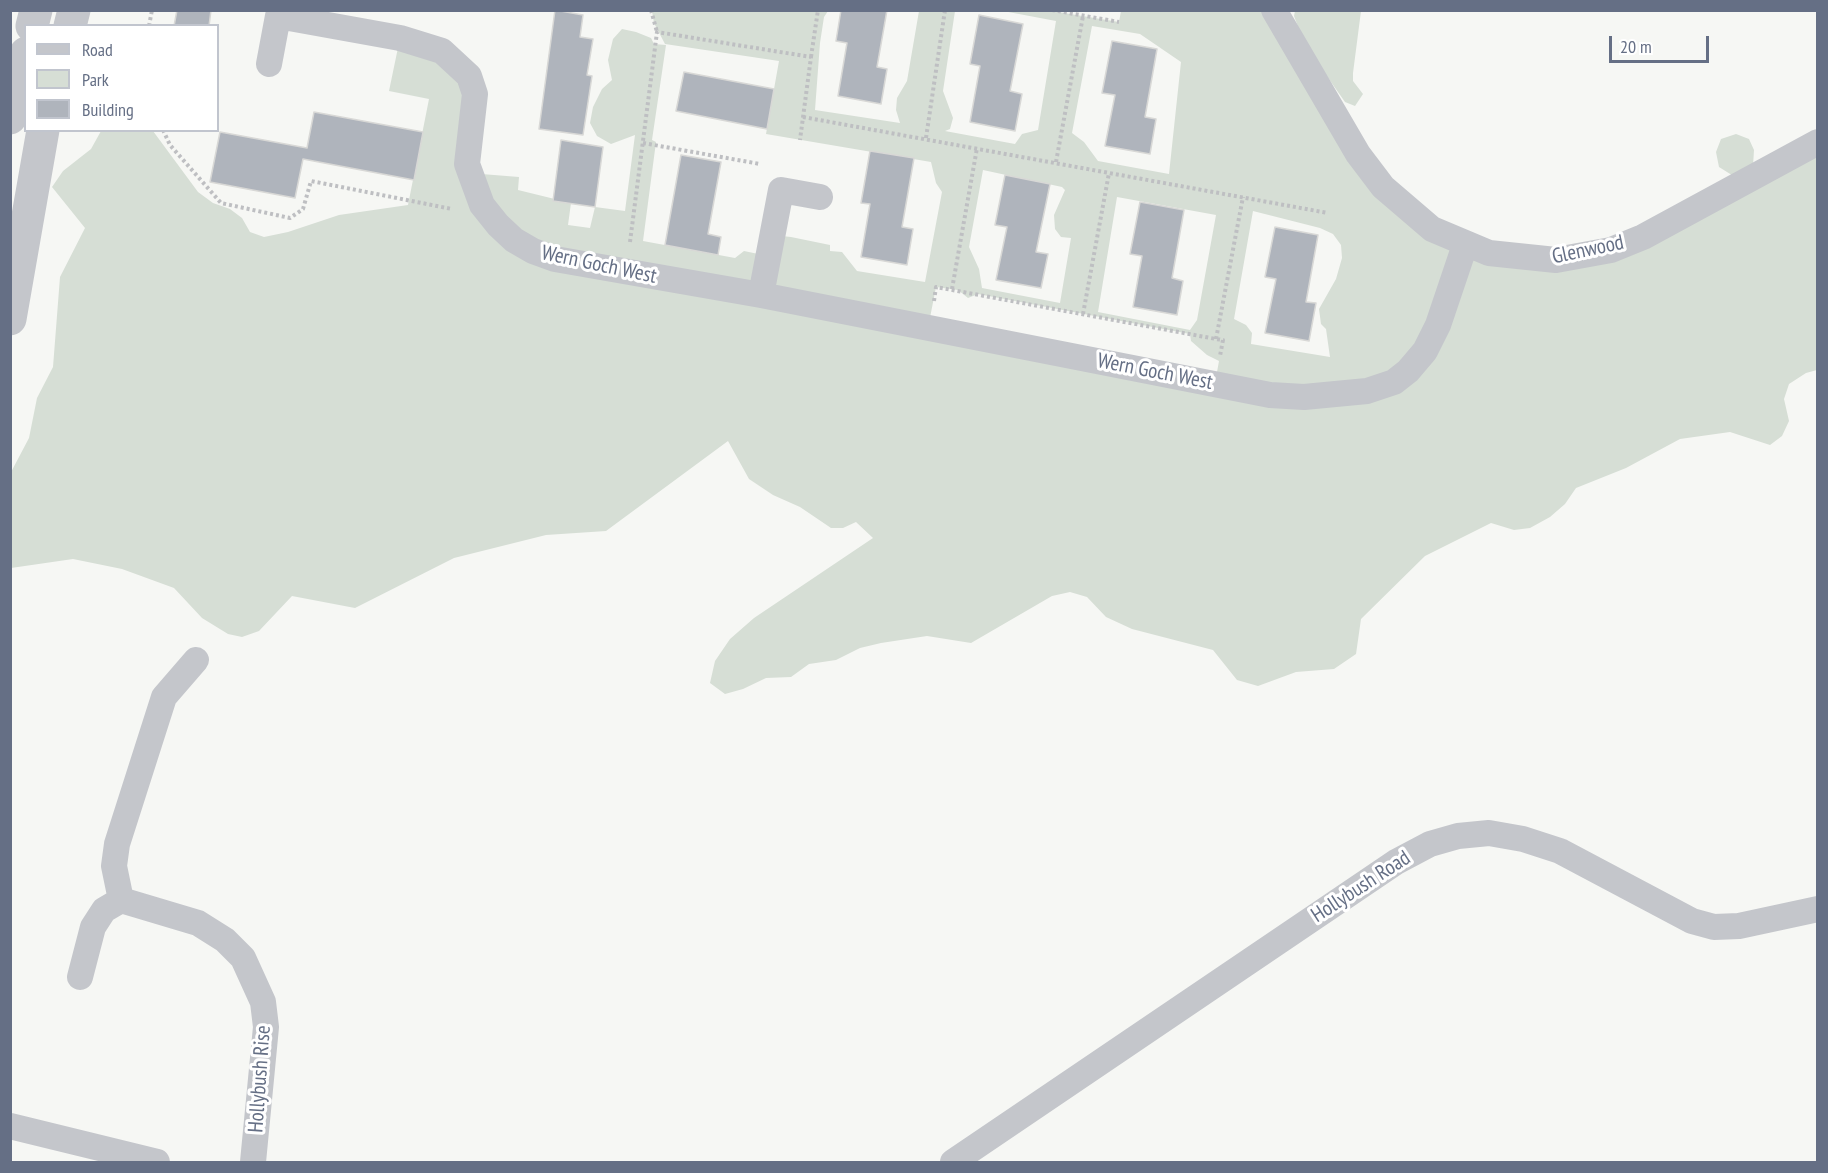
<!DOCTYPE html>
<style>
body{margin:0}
#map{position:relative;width:1828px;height:1173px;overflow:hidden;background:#f6f7f4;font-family:"PT Sans Narrow",sans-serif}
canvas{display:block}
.frame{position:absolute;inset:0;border:12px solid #656f85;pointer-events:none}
.legend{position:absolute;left:24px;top:24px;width:195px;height:108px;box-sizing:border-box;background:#fff;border:2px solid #c1c5ce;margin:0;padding:8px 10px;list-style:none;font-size:18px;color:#656f85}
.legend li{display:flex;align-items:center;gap:12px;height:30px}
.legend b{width:30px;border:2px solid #c1c5ce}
.scale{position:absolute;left:1609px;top:36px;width:100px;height:27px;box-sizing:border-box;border:3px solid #656f85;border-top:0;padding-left:8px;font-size:18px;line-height:21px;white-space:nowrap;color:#656f85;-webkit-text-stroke:4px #fff;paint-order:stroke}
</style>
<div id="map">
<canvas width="1828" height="1173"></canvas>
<div class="frame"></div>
<ul class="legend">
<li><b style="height:8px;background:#c4c6cb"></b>Road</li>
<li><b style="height:16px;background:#d6ded5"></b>Park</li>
<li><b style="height:16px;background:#afb4bc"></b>Building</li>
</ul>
<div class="scale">20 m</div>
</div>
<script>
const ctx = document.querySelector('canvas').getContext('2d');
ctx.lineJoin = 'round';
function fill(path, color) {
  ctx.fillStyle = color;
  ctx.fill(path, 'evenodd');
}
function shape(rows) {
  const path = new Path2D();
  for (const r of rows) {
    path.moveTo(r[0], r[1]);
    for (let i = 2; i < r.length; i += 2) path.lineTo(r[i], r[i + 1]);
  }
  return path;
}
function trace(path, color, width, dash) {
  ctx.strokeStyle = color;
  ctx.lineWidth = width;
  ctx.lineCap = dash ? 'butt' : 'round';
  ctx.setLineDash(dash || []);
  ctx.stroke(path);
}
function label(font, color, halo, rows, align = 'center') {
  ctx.font = font + ' "PT Sans Narrow",sans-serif';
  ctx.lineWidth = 6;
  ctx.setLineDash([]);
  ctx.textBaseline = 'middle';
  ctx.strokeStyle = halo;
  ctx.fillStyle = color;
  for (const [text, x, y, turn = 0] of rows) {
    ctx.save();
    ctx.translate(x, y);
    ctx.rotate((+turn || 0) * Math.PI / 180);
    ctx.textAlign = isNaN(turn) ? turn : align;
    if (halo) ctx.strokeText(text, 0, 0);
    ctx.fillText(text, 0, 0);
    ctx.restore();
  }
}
const green = shape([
 [652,11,828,11,824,17,820,43,815,110,900,123,896,110,897,98,907,81,919,11,955,11,943,91,953,118,950,129,945,131,1015,144,1022,134,1038,130,1056,21,1003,11,1052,11,1119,22,1121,11,1274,11,1358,154,1465,245,1584,256,1817,142,1817,370,1806,373,1789,384,1784,399,1789,421,1782,436,1770,445,1730,432,1680,439,1626,468,1576,488,1565,504,1550,517,1530,528,1514,530,1491,523,1425,556,1361,619,1356,654,1334,669,1296,672,1258,686,1237,680,1213,650,1132,629,1106,617,1087,597,1070,592,1052,596,971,643,927,636,881,643,860,648,836,660,809,664,791,677,766,678,743,689,725,694,710,683,715,661,730,639,754,618,873,538,856,522,843,528,831,528,800,507,773,495,749,479,728,441,606,531,546,535,454,558,355,608,292,596,259,631,242,637,228,634,202,618,174,588,122,569,73,559,11,568,10,474,29,438,37,398,53,367,60,277,85,228,52,187,63,171,91,149,101,131,153,131,198,192,213,203,230,209,242,218,250,232,264,237,288,232,339,215,408,205,429,99,389,91,400,38,469,76,469,173,519,177,518,190,571,203,568,225,590,228,595,207,625,211,635,135,611,144,597,136,590,123,593,107,602,89,612,80,608,60,613,39,622,29,636,32,651,38,654,44,666,45,652,140,656,142,643,241,735,258,744,251,768,256,772,235,791,237,830,245,830,251,842,252,857,271,925,282,942,192,936,183,931,162,766,134,779,61,665,44,654,23],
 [1092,26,1140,34,1181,62,1169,174,1098,161,1084,142,1072,133],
 [983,170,1062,187,1065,190,1054,215,1055,229,1061,237,1071,238,1060,303,982,288,979,269,969,247],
 [1117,197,1216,215,1197,320,1190,330,1098,312],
 [1253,211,1320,228,1333,234,1341,245,1342,258,1336,279,1319,309,1321,324,1326,329,1330,357,1251,344,1252,333,1246,325,1234,319],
 [936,287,958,290,968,298,978,294,1190,334,1191,341,1207,355,1219,361,1215,383,928,328],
 [1295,11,1361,11,1353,73,1353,81,1363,94,1355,106,1345,102,1317,62,1302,37,1294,16],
 [1736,134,1749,139,1754,150,1753,166,1735,177,1719,167,1716,152,1721,139]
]);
const building = shape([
 [177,10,211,10,209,26,174,26,177,10],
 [555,10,583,15,580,37,593,39,587,75,592,76,583,135,539,129,555,10],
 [841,10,887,10,877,67,887,69,881,104,838,96,847,43,836,41,841,10],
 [979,15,1023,24,1010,91,1022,94,1015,131,970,122,980,66,970,64,979,15],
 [1112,41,1157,49,1145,117,1156,119,1150,154,1105,146,1115,95,1102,93,1112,41],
 [684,72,774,89,767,129,676,111,684,72],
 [314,112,423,132,414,180,303,159,295,198,210,182,220,132,307,148,314,112],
 [561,140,603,147,595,207,553,201,561,140],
 [870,151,914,158,902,227,913,229,907,265,861,257,870,204,861,203,870,151],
 [681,155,721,162,708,234,721,237,718,255,665,245,681,155],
 [1005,175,1050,184,1036,252,1048,254,1041,288,996,280,1007,227,995,225,1005,175],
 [1140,202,1184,210,1172,278,1183,281,1177,315,1133,307,1142,256,1130,254,1140,202],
 [1275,227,1318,235,1306,302,1316,303,1309,341,1265,333,1276,279,1265,277,1275,227]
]);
const path = shape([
 [651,10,657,32],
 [1052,10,1119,22],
 [149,26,152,10],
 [811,57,818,10],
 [803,117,1328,213],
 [163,130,170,145,221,203,290,218,303,209,311,181,452,209],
 [926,138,945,10],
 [643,143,760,164],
 [1056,162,1083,16],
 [630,242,657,32,811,57,800,140],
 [952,289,977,148],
 [934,301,936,287,1216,339,1223,340,1220,356],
 [1083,314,1109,173],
 [1216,339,1243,197]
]);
const minor = shape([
 [1274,10,1358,154,1383,187,1432,229,1489,253,1556,260,1611,250,1643,237,1818,142],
 [269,64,278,16,400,38,442,51,469,76,475,94,467,164,482,205,498,225,514,240,533,251,555,259,761,295,1270,395,1304,397,1367,391,1394,382,1408,371,1425,351,1438,325,1465,245],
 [761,295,781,190,820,197],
 [121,900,198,923,225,940,243,958,263,1002,266,1027,253,1162],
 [80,977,93,927,104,910,121,900,114,866,117,844,164,697,196,660],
 [10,1126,157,1162],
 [953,1162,1396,862,1430,844,1458,836,1489,833,1523,839,1560,851,1692,921,1714,927,1739,926,1818,909]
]);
const tertiary = shape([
 [32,26,36,10],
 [70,26,74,10],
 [10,118,26,53],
 [10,319,43,130]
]);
const streetNames = [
 ["Glenwood",1588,250,-12],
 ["Wern Goch West",599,265,12],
 ["Wern Goch West",1155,372,11],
 ["Hollybush Road",1361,887,-33],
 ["Hollybush Rise",260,1079,-86]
];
fill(green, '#d6ded5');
fill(building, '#afb4bc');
trace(building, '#d8d8d6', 1.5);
trace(path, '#bebfc2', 4, [3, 3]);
trace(minor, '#c4c6cb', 26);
trace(tertiary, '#c4c6cb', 33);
label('21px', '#656f85', '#fff', streetNames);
</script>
